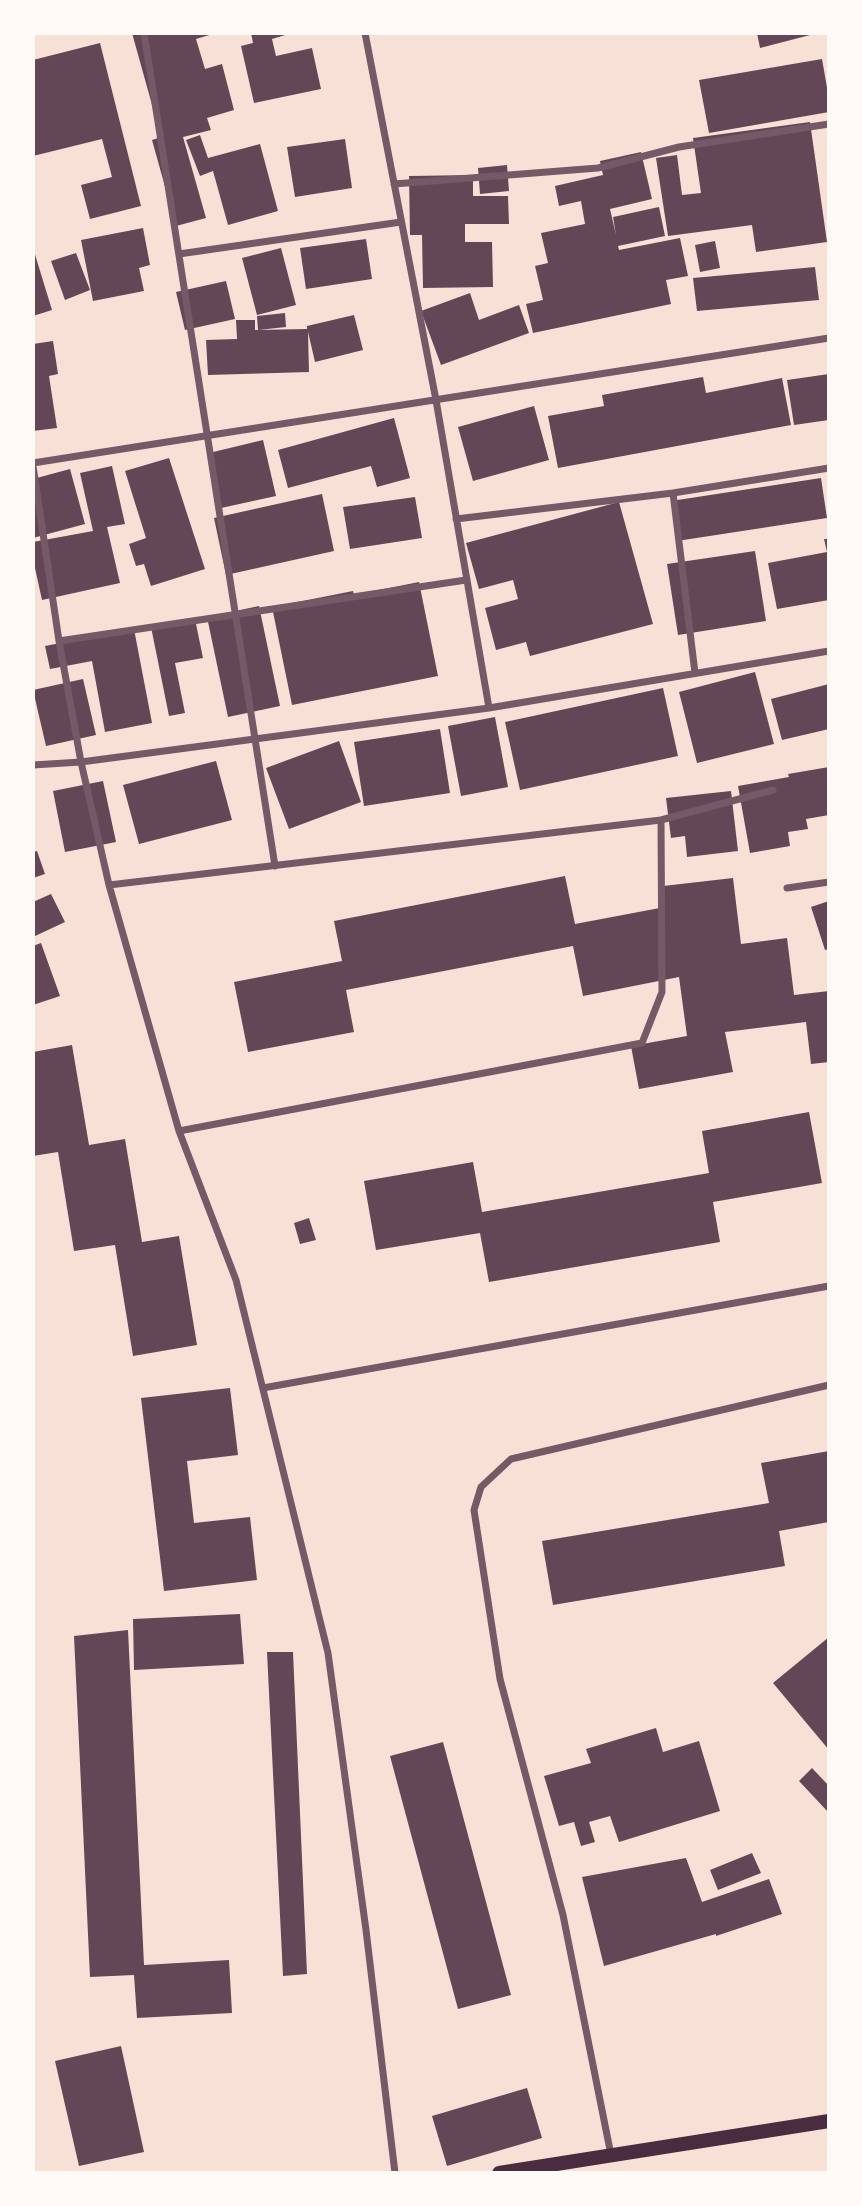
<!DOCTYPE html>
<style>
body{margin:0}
#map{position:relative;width:862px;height:2206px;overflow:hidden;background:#f7e1d7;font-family:Rubik,sans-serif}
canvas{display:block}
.frame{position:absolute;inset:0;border:35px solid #fffaf5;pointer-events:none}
</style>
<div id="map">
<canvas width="862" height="2206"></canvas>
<div class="frame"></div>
</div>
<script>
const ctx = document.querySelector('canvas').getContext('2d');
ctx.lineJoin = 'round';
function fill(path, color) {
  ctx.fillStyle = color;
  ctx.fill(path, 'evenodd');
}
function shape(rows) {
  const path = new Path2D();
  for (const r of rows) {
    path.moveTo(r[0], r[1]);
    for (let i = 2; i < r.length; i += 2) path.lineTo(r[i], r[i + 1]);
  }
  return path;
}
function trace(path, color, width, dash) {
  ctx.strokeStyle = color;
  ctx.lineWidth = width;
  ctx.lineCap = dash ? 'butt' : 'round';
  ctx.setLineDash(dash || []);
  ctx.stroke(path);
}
const building = shape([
 [132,33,216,33,196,39,205,69,222,64,234,110,207,118,211,130,183,137,206,218,176,226,152,140,161,137],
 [251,33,292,33,272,39,276,56,312,48,321,89,254,103,241,46,253,43],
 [757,33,814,33,814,34,760,48],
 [100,43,141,206,90,219,81,185,112,177,102,139,33,156,33,60],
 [822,59,829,99,829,112,709,133,699,80],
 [810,122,827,242,756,252,752,225,668,236,656,158,677,155,682,195,701,193,693,138],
 [200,135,208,158,260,144,278,211,228,225,213,171,200,176,186,140],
 [345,139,352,188,295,197,287,147],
 [641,152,652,199,610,209,616,235,613,217,659,207,665,236,618,246,619,250,680,238,688,276,666,280,671,304,533,333,526,304,543,300,535,266,548,263,541,233,585,224,581,201,559,206,555,186,603,175,600,161],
 [507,165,509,191,480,194,478,168],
 [473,175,473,196,508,196,509,224,465,224,465,242,492,242,493,287,423,288,422,235,410,235,409,176],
 [143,228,150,265,139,268,144,291,93,301,81,240],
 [366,239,372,279,306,289,300,248],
 [715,241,720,268,700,272,695,245],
 [33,248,52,310,33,316],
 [281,248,296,305,257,315,242,258],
 [76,253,90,290,65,300,51,261],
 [815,267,819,300,697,311,693,278],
 [226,281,235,319,185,330,176,292],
 [470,293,479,320,519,305,529,333,441,365,421,311],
 [285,313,286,327,258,330,257,316],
 [354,315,363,350,315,362,308,332,309,372,208,375,206,340,237,339,236,320,255,320,255,330,307,329,307,326],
 [53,341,58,374,49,376,57,428,33,431,33,344],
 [829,374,829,420,794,425,787,380],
 [703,377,706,393,782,378,791,425,558,468,548,416,604,406,602,395],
 [534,406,549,460,473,481,458,427],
 [394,418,410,478,377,487,371,466,288,488,278,450],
 [263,440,276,496,221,508,209,453],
 [169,458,205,569,151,586,144,564,136,566,129,544,146,538,125,471],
 [112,466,125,524,107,527,120,583,42,600,33,559,33,542,93,531,80,473],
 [70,469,85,524,33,538,33,479],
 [821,478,827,518,677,541,671,501],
 [322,494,334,551,226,575,214,518],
 [415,497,422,538,350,549,343,507],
 [619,502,653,624,530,656,526,642,496,650,485,608,518,599,513,580,479,589,466,543],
 [824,539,829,539,829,600,777,609,768,563,827,552],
 [755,551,766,621,678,635,667,564],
 [419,582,438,676,292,705,272,607,353,591,354,595],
 [259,606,280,706,228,717,207,617],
 [195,619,203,658,175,663,185,713,169,716,151,627],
 [134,629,152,723,105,732,92,661,50,669,45,646],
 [755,672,774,744,697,763,679,692],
 [83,679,96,735,46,746,33,690],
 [829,684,829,729,782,740,771,699],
 [663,688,678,756,520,790,505,722],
 [495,717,508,787,461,796,448,726],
 [440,729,450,793,364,806,354,742],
 [339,741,361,802,289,829,266,768],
 [216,761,232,820,139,844,123,785],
 [829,767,829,815,806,819,808,829,788,832,790,846,750,853,738,786,789,777,788,774],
 [103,781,116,842,65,852,53,791],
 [731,791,738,851,687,857,685,836,671,838,666,798],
 [37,851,45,874,33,878,33,852],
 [565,876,575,924,665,907,663,886,733,878,741,944,787,938,794,995,829,991,829,1062,811,1064,806,1022,725,1032,733,1072,639,1089,631,1046,687,1036,679,977,583,996,573,946,346,990,354,1032,248,1052,234,982,342,961,334,921],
 [51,894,65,922,33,937,33,902],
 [829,901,829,949,825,950,811,907],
 [41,943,60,996,33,1005,33,946],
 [72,1045,89,1145,125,1139,142,1242,179,1236,197,1345,133,1356,115,1245,74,1251,58,1152,33,1156,33,1052],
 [809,1112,822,1183,713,1202,720,1242,489,1282,480,1233,376,1250,364,1181,473,1162,482,1212,709,1173,702,1131],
 [309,1218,316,1240,300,1244,294,1223],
 [230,1388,238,1455,187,1461,194,1523,250,1517,257,1580,164,1591,141,1398],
 [829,1451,829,1522,779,1531,785,1566,553,1605,542,1541,769,1503,761,1463],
 [240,1614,244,1664,134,1670,133,1619],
 [128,1630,144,1965,229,1960,232,2013,137,2018,134,1975,90,1977,74,1636],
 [829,1637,829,1750,773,1683],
 [267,1652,293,1652,307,1974,283,1976],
 [656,1728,663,1752,699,1741,720,1811,619,1842,610,1816,589,1822,595,1842,581,1846,574,1822,559,1826,544,1776,591,1763,586,1749],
 [443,1742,511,1995,458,2009,390,1756],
 [812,1768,829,1786,829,1813,799,1781],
 [752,1853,761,1873,718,1890,710,1870],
 [686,1858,702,1902,769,1879,782,1914,716,1936,716,1934,604,1966,582,1877],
 [121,2046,144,2152,79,2166,55,2061],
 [527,2088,542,2138,447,2166,432,2116]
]);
const minor = shape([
 [144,33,275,866],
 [365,33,436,400,489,708],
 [394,184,598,168,679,147,829,124],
 [179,254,401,222],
 [33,463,829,338],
 [33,466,59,641,81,762,109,885,179,1131,236,1280,328,1653,366,1930,395,2173],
 [673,493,695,673],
 [456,519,673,493,829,468],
 [59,641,466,580],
 [33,765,81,762,489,708,829,651],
 [109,885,661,820],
 [787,888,829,882],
 [179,1131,642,1043,662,992,661,820,773,790],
 [263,1388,829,1286],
 [611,2155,563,1915,500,1679,474,1510,481,1487,511,1459,829,1385]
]);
const secondary = shape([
 [499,2173,829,2121]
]);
fill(building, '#644757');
trace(minor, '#755966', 7);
trace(secondary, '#4a2c40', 14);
</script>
